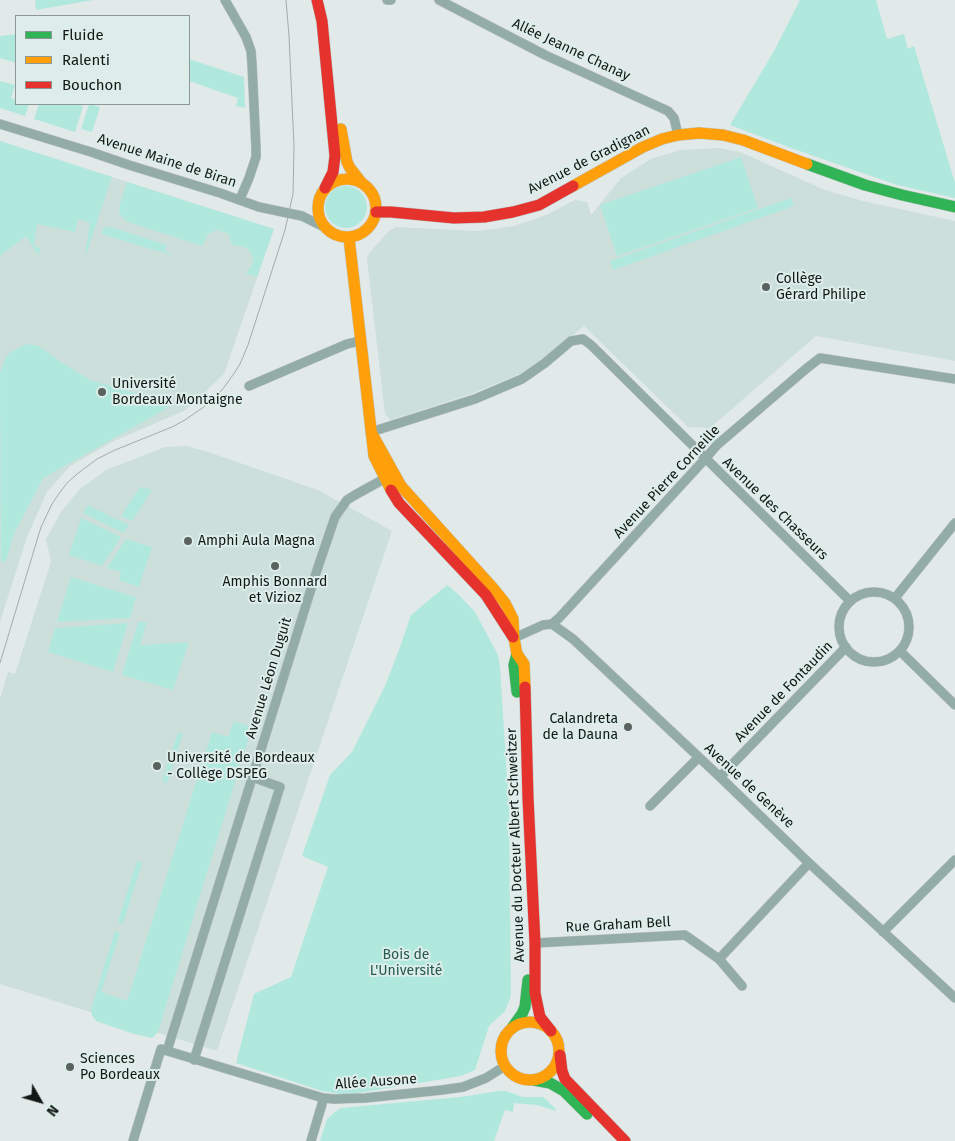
<!DOCTYPE html>
<meta charset="utf-8">
<style>
body{margin:0}
#map{position:relative;width:955px;height:1141px;overflow:hidden;background:#e1eae8;font-family:"Fira Sans",sans-serif}
canvas{display:block}
.legend{position:absolute;left:15px;top:15px;width:175px;height:90px;box-sizing:border-box;background:#ddeeea;border:1px solid #8c9895;margin:0;padding:6px 9px;list-style:none;font-size:15px;color:#121816}
.legend li{display:flex;align-items:center;gap:10px;height:25px}
.legend b{width:25px;border:1px solid #8c9895}
.north{position:absolute;left:15px;top:1076px;width:50px;height:50px;-webkit-text-stroke:4px #ddeeea;paint-order:stroke;rotate:128deg;font-size:14px;font-weight:700;line-height:20px;text-align:center;color:#121816}
.north::after{content:'';display:block;margin:auto;width:18px;height:22px;background:#121816;clip-path:polygon(50% 0,100% 100%,50% 72%,0 100%)}
</style>
<div id="map">
<canvas width="955" height="1141"></canvas>
<ul class="legend">
<li><b style="height:6px;background:#30b455"></b>Fluide</li>
<li><b style="height:6px;background:#ff9f0a"></b>Ralenti</li>
<li><b style="height:6px;background:#e5322d"></b>Bouchon</li>
</ul>
<div class="north">N</div>
</div>
<script>
const ctx = document.querySelector('canvas').getContext('2d');
ctx.lineJoin = 'round';
function fill(path, color) {
  ctx.fillStyle = color;
  ctx.fill(path, 'evenodd');
}
function shape(rows) {
  const path = new Path2D();
  for (const r of rows) {
    if (r.length === 3) {
      path.moveTo(r[0] + r[2], r[1]);
      path.arc(r[0], r[1], r[2], 0, 2 * Math.PI);
      continue;
    }
    path.moveTo(r[0], r[1]);
    for (let i = 2; i < r.length; i += 2) path.lineTo(r[i], r[i + 1]);
  }
  return path;
}
function trace(path, color, width, dash) {
  ctx.strokeStyle = color;
  ctx.lineWidth = width;
  ctx.lineCap = dash ? 'butt' : 'round';
  ctx.setLineDash(dash || []);
  ctx.stroke(path);
}
function label(font, color, halo, rows, align = 'center') {
  ctx.font = font + ' "Fira Sans",sans-serif';
  ctx.lineWidth = 4;
  ctx.setLineDash([]);
  ctx.textBaseline = 'middle';
  ctx.strokeStyle = halo;
  ctx.fillStyle = color;
  for (const [text, x, y, turn = 0] of rows) {
    ctx.save();
    ctx.translate(x, y);
    ctx.rotate((+turn || 0) * Math.PI / 180);
    ctx.textAlign = isNaN(turn) ? turn : align;
    if (halo) ctx.strokeText(text, 0, 0);
    ctx.fillText(text, 0, 0);
    ctx.restore();
  }
}
const built = shape([
 [0,141,274,229,224,374,186,410,114,441,70,466,47,492,27,537,0,622],
 [719,148,740,152,825,190,863,201,955,221,955,361,816,336,710,428,688,427,584,326,542,360,520,374,471,394,391,420,385,414,367,259,369,253,389,231,396,227,478,231,514,226,546,215,575,200,587,202,591,215,621,178,651,159,680,150],
 [187,446,211,453,318,490,392,531,217,1051,0,984,0,698,8,672,15,674,51,562,46,539,61,512,80,489,106,470,165,447]
]);
const green = shape([
 [35,0,93,0,36,10],
 [800,0,876,0,887,39,904,34,908,49,914,46,955,183,955,198,897,185,791,148,730,125,774,51],
 [16,34,16,63,0,58,0,36],
 [189,59,244,77,245,108,236,106,238,98,189,81],
 [0,81,15,85,11,98,16,100,16,104,29,104,25,116,0,108],
 [39,104,80,104,83,107,75,132,34,119],
 [89,104,100,107,92,132,81,129],
 [0,141,112,177,84,261,90,223,78,219,75,232,37,224,34,246,41,248,38,255,26,236,0,256],
 [741,157,758,208,617,256,600,205],
 [127,182,274,229,257,277,246,273,253,264,253,259,250,251,245,247,232,245,229,234,218,230,212,232,208,234,202,246,128,222,122,217,119,212,120,204],
 [346,207,21],
 [791,198,794,206,613,270,610,261],
 [105,227,111,227,167,245,165,251,171,254,171,255,101,234,103,229],
 [26,344,39,346,61,362,90,380,167,402,169,405,166,409,43,478,14,534,6,561,1,562,0,373,4,361,9,353],
 [140,487,152,490,132,521,121,516],
 [88,505,118,520,129,525,123,533,83,513],
 [81,518,121,537,102,566,69,555],
 [126,539,152,547,139,587,119,580,121,572,107,568],
 [71,577,136,597,130,618,57,622],
 [447,585,458,594,475,612,498,655,500,667,509,807,511,996,505,1011,489,1026,475,1070,461,1076,346,1095,322,1091,236,1063,254,994,291,977,328,867,302,856,330,775,352,752,385,686,400,647,411,615],
 [138,622,147,622,140,645,189,642,173,690,122,675],
 [128,623,113,672,48,652,55,628],
 [234,721,252,727,158,1032,152,1038,134,1034,96,1021,92,1015,91,1009,114,934,116,931,120,933,101,992,127,1001,212,732,228,737],
 [178,732,183,734,167,783,162,781],
 [137,861,142,863,123,924,119,923,118,921],
 [499,1091,506,1091,523,1097,543,1097,555,1108,556,1111,537,1105,514,1103,513,1112,505,1110,494,1141,320,1141,327,1119,335,1112,341,1108,460,1097]
]);
const street = shape([
 [225,0,246,37,251,51,252,64,256,148,256,157,249,178,240,199],
 [387,0,391,0],
 [439,0,545,55,668,111,674,118,678,135],
 [0,124,91,152,129,165,220,193,259,207,302,216,324,227],
 [249,386,347,344,360,341],
 [371,432,475,399,522,379,545,363,571,341,583,339,591,345,850,601],
 [874,627,35],
 [895,598,955,523],
 [552,624,559,618,705,459,717,445,807,368,820,358,955,379],
 [514,638,543,625,552,624,573,639,720,777,809,863,955,998],
 [900,651,955,705],
 [720,777,846,647],
 [650,806,698,758],
 [883,932,955,860],
 [535,943,685,935,719,959,742,986],
 [719,959,809,863],
 [167,1051,316,573,335,517,347,500,355,495,384,479],
 [194,1060,280,787,252,777],
 [133,1141,161,1049,323,1098,334,1099,365,1098,442,1090,463,1087,486,1078,505,1066],
 [311,1141,322,1104,323,1098]
]);
const fast = shape([
 [807,164,865,185,902,195,955,207],
 [517,654,514,665,517,692],
 [512,1028,522,1014,525,1007,528,980],
 [534,1080,550,1083,564,1091,587,1114]
]);
const slow = shape([
 [341,129,347,162,350,168,361,182],
 [347,208,29],
 [573,186,643,147,662,139,678,135,699,133,723,135,743,140,807,164],
 [349,238,374,456,391,490],
 [371,432,401,486,493,588,505,603,513,619,514,638,517,654,524,664,525,687],
 [530,1051,29]
]);
const jam = shape([
 [317,0,322,21,335,156,333,172,325,188],
 [376,212,391,212,454,218,484,217,513,212,539,205,573,186],
 [391,490,399,503,486,595,513,637],
 [525,687,528,798,535,943,535,993,540,1017,551,1031],
 [560,1055,562,1071,565,1079,625,1141]
]);
const tram = shape([
 [0,663,41,527,52,504,58,495,67,483,77,474,97,459,115,450,172,427,185,420,208,404,222,390,233,375,240,364,248,345,285,230,293,194,294,146,289,36,286,0]
]);
const markers = [
 [766,287,5,"#5a6260"],
 [102,392,5,"#5a6260"],
 [188,541,5,"#5a6260"],
 [275,566,5,"#5a6260"],
 [628,727,5,"#5a6260"],
 [157,766,5,"#5a6260"],
 [70,1067,5,"#5a6260"]
];
const streetNames = [
 ["Allée Jeanne Chanay",571,50,25],
 ["Avenue de Gradignan",589,160,-27],
 ["Avenue Maine de Biran",167,161,18],
 ["Avenue Pierre Corneille",667,482,-47],
 ["Avenue des Chasseurs",775,509,44],
 ["Avenue Léon Duguit",269,678,-73],
 ["Avenue de Fontaudin",784,692,-46],
 ["Avenue de Genève",749,786,43],
 ["Avenue du Docteur Albert Schweitzer",516,845,-92],
 ["Rue Graham Bell",618,925,-3],
 ["Allée Ausone",376,1082,-4]
];
const poiNames = [
 ["Collège",776,279],
 ["Gérard Philipe",776,295],
 ["Université",112,384],
 ["Bordeaux Montaigne",112,400],
 ["Amphi Aula Magna",198,541],
 ["Amphis Bonnard",275,582,"center"],
 ["et Vizioz",275,598,"center"],
 ["Calandreta",618,719,"right"],
 ["de la Dauna",618,735,"right"],
 ["Université de Bordeaux",167,758],
 ["- Collège DSPEG",167,774],
 ["Sciences",80,1059],
 ["Po Bordeaux",80,1075]
];
const parkNames = [
 ["Bois de",406,955],
 ["L'Université",406,971]
];
fill(built, '#cddfda');
fill(green, '#b1e8de');
trace(street, '#bdc3c1', 10);
trace(fast, '#bdc3c1', 12);
trace(slow, '#bdc3c1', 12);
trace(jam, '#bdc3c1', 12);
trace(street, '#94aca7', 9);
trace(fast, '#30b455', 11);
trace(slow, '#ff9f0a', 11);
trace(jam, '#e5322d', 11);
trace(tram, '#a0adaa', 1);
for (const [x, y, r, color] of markers) {
  const dot = new Path2D();
  dot.arc(x, y, r, 0, 2 * Math.PI);
  ctx.fillStyle = color;
  ctx.fill(dot);
  trace(dot, '#ddeeea', 2);
}
label('14px', '#121816', '#ddeeea', streetNames);
label('14px', '#121816', '#ddeeea', poiNames, 'left');
label('14px', '#25584f', '#ddeeea', parkNames);
</script>
